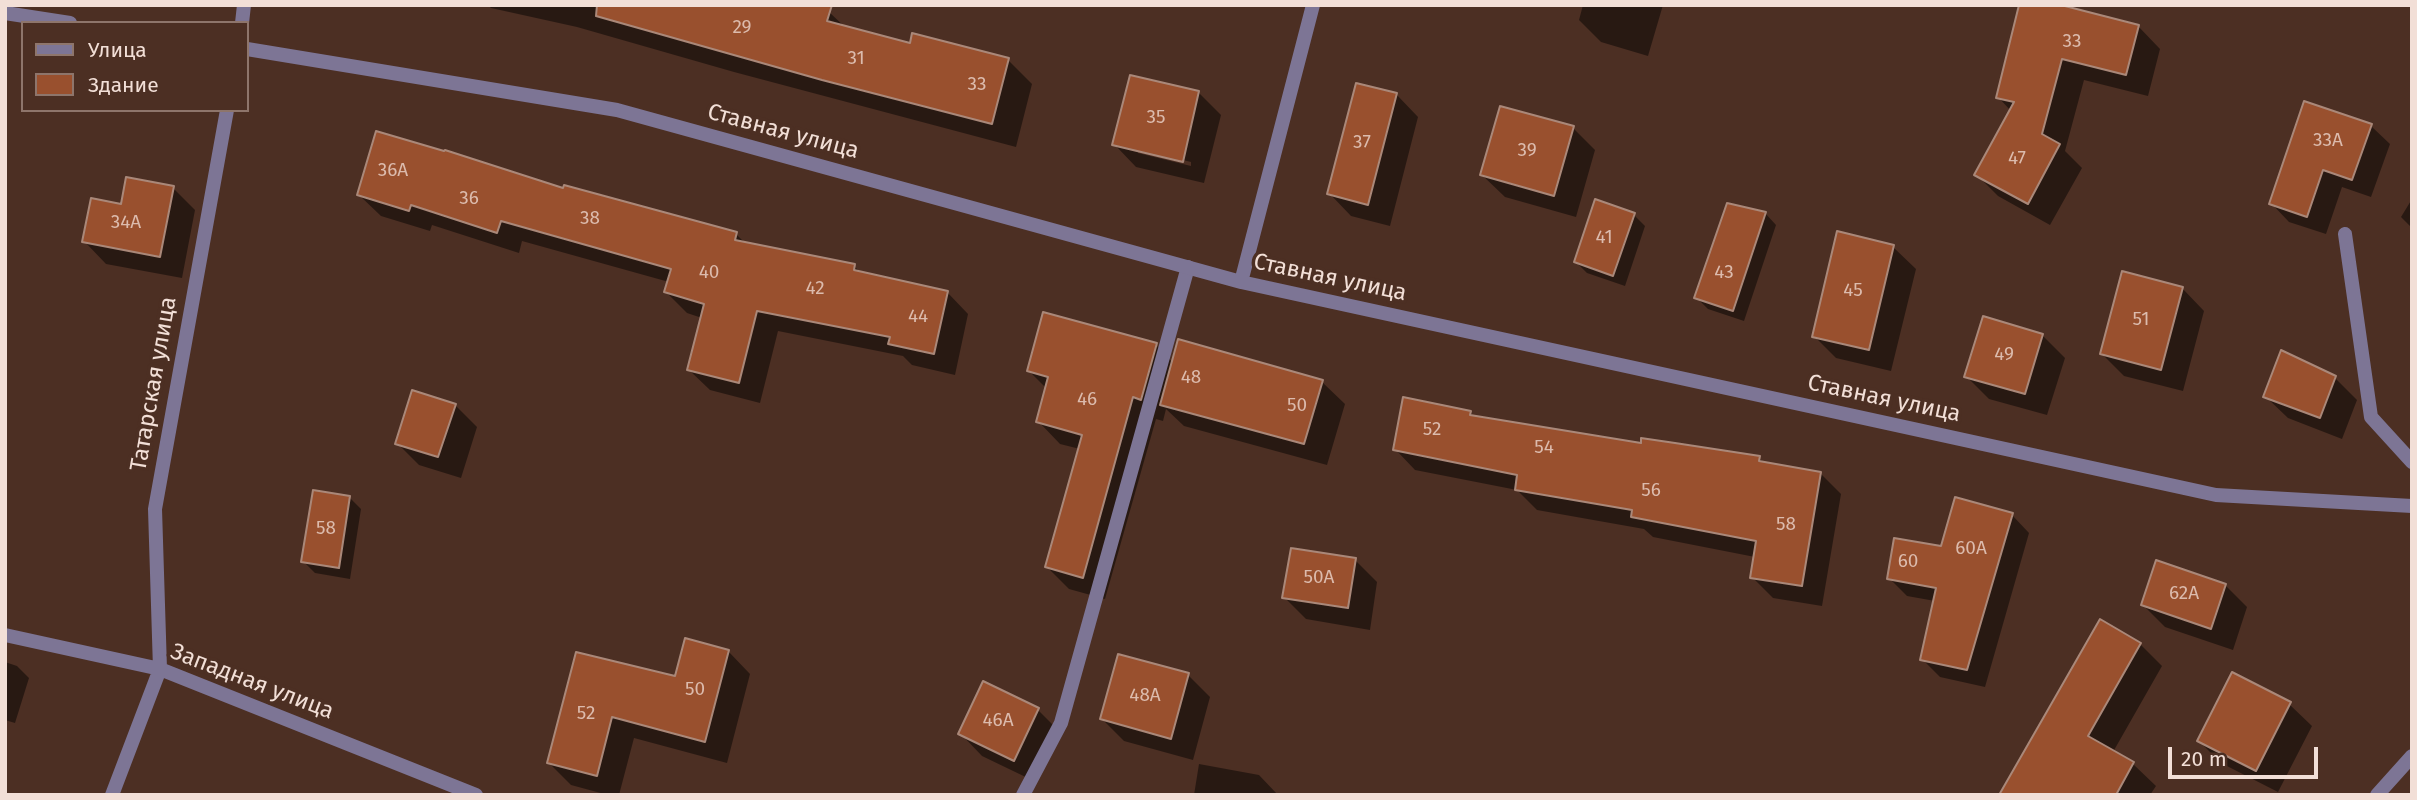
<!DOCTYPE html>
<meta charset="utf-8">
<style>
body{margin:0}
#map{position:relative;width:2417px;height:800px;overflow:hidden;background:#4c2f23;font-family:"Fira Sans",sans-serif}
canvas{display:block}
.frame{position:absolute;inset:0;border:7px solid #f2dfd7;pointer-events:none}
.legend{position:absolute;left:21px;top:21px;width:228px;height:91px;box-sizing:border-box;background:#4c2f23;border:2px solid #8e756b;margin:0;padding:9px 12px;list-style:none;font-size:21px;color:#f2dfd7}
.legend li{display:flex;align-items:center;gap:14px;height:35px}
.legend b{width:35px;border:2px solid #8e756b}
.scale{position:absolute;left:2168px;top:747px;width:150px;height:32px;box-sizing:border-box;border:4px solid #f2dfd7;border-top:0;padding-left:9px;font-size:21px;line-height:24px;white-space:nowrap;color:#f2dfd7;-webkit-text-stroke:5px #4c2f23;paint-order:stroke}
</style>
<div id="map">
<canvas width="2417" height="800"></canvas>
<div class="frame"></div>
<ul class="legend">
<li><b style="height:9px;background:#7d7595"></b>Улица</li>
<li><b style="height:19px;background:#99502e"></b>Здание</li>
</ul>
<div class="scale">20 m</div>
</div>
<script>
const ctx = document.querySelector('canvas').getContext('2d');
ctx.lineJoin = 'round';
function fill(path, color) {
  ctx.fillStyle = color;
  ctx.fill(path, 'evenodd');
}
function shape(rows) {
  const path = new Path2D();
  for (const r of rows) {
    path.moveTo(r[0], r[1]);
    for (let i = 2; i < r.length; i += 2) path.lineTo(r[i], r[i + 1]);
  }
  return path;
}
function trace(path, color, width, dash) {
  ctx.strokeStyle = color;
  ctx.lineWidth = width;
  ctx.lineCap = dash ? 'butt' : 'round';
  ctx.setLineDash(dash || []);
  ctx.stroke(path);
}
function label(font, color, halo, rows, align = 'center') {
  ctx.font = font + ' "Fira Sans",sans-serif';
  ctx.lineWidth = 7;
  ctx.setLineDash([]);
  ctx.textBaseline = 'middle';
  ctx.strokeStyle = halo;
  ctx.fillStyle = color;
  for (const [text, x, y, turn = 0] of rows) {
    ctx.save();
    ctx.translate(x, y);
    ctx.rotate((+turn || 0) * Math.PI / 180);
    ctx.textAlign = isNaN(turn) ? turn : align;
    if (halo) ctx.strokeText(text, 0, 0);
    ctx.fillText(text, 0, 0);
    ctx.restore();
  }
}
const shadow = shape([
 [488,5,807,5,829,12,845,27,911,45,1008,60,1032,84,1016,147,734,72,577,27,491,8],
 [1583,5,1663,5,1648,56,1601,42,1579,20],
 [2021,5,2138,26,2160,49,2148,96,2084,80,2065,151,2082,168,2050,225,1998,196,1976,174,2011,111,1998,97],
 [1199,93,1221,115,1204,183,1136,167,1114,144],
 [1138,149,1191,162,1191,166,1138,153],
 [1396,94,1418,117,1390,226,1351,216,1329,193],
 [2371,126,2390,144,2371,197,2342,187,2326,234,2289,222,2271,203],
 [1573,128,1595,150,1576,217,1505,197,1482,175],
 [173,188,195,210,182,278,106,264,84,241,122,206],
 [564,190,736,234,746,244,854,266,861,273,947,292,968,314,955,375,912,365,903,356,778,331,760,403,710,390,688,369,702,318,687,313,666,292,669,282,522,241,519,253,432,225,430,231,381,216,359,195],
 [2412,199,2412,228,2401,217],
 [1765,213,1776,225,1744,321,1708,309,1696,297],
 [1634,215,1645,226,1625,286,1587,273,1576,262],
 [1893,247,1916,269,1891,371,1836,358,1814,336],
 [2182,288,2204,311,2183,391,2124,376,2102,354],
 [2042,335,2065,358,2047,415,1989,399,1966,376],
 [1156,345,1173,363,1322,382,1345,404,1327,465,1184,426,1166,409,1163,421,1156,419,1105,599,1069,589,1047,567,1080,449,1060,444,1038,421,1047,389,1029,371],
 [2335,378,2357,400,2342,439,2288,418,2265,396],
 [455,405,477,427,461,478,419,465,397,443],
 [1470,412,1475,418,1642,445,1759,458,1765,464,1820,473,1841,494,1822,606,1773,598,1752,577,1755,557,1653,537,1644,529,1537,510,1517,490,1415,470,1395,449],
 [349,497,361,509,350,579,315,573,303,561],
 [2012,515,2029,533,1985,687,1940,677,1922,659,1935,601,1907,596,1889,578,1942,548],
 [1355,560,1377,582,1370,630,1306,619,1284,597],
 [2225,585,2247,607,2233,650,2165,627,2143,605],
 [2140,644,2162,666,2113,752,2133,764,2156,786,2150,795,2025,795],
 [728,651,750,674,727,763,634,738,619,795,608,795,571,785,549,763,577,654,676,678],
 [5,662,17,666,29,678,15,723,5,720],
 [1188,675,1210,697,1193,760,1124,741,1102,719],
 [2289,704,2312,726,2278,792,2221,763,2199,741],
 [1038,710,1060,732,1036,782,982,756,960,733],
 [1199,764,1259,775,1278,795,1194,795]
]);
const building = shape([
 [597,5,832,5,827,21,910,43,912,33,1009,58,992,124,822,80,596,16,597,5],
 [2019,5,2061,5,2139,25,2126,75,2062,59,2042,134,2060,144,2028,204,1974,175,2014,102,1996,98,2019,5],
 [1130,75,1199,91,1183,162,1112,145,1130,75],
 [1356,83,1397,93,1368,205,1327,194,1356,83],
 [2304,101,2372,124,2352,180,2323,170,2307,217,2269,204,2304,101],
 [1500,106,1574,126,1554,196,1480,175,1500,106],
 [376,131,444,151,445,150,563,188,564,185,737,232,735,240,855,264,854,270,948,291,934,354,888,344,890,337,757,311,739,383,687,370,704,304,664,292,671,269,501,221,497,233,411,205,409,211,357,195,376,131],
 [126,177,174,186,160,257,82,242,91,198,121,204,126,177],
 [1595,199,1635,213,1613,276,1574,262,1595,199],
 [1727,203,1766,212,1733,311,1694,298,1727,203],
 [1837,231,1894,245,1869,350,1812,337,1837,231],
 [2122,271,2183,287,2161,370,2100,354,2122,271],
 [1043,312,1157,343,1141,400,1133,397,1083,578,1045,567,1082,435,1036,422,1048,377,1027,371,1043,312],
 [1983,316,2043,334,2025,394,1964,377,1983,316],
 [1178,339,1323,380,1304,444,1160,405,1178,339],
 [2281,350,2336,376,2320,418,2263,397,2281,350],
 [412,390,456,404,438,457,395,444,412,390],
 [1403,397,1471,411,1470,415,1641,443,1641,438,1675,443,1760,456,1759,461,1821,472,1802,586,1750,578,1756,541,1631,517,1632,510,1515,490,1517,475,1393,450,1403,397],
 [313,490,350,496,339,568,301,562,313,490],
 [1955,497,2013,513,1967,670,1920,660,1936,588,1887,579,1894,538,1941,546,1955,497],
 [1291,548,1356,558,1348,608,1282,598,1291,548],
 [2156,560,2226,584,2211,629,2141,605,2156,560],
 [2100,619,2141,643,2088,736,2134,762,2116,795,1999,795,2100,619],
 [685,638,729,650,705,742,612,717,597,776,547,763,576,652,675,676,685,638],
 [1118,654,1189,673,1171,739,1100,719,1118,654],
 [2232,672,2291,702,2256,771,2197,741,2232,672],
 [983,681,1039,708,1014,761,958,734,983,681]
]);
const service = shape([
 [2345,234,2371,417,2412,462],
 [1023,795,1061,723,1188,267]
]);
const minor = shape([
 [5,13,70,23],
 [242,23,244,5],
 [247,49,617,110,1241,282,2216,495,2412,506],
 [1241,282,1313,5],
 [5,635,160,669,476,795],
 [112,795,160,669,155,509,227,110],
 [2377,795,2412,756]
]);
const numberNames = [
 ["29",742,28],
 ["33",2072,42],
 ["31",856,59],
 ["33",977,85],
 ["35",1156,118],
 ["33А",2328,141],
 ["37",1362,143],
 ["39",1527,151],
 ["47",2017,159],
 ["36А",393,171],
 ["36",469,199],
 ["38",590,219],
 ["34А",126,223],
 ["41",1604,238],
 ["40",709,273],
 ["43",1724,273],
 ["42",815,289],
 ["45",1853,291],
 ["44",918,317],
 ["51",2141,320],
 ["49",2004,355],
 ["48",1191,378],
 ["46",1087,400],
 ["50",1297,406],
 ["52",1432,430],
 ["54",1544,448],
 ["56",1651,491],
 ["58",1786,525],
 ["58",326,529],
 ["60А",1971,549],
 ["60",1908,562],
 ["50А",1319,578],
 ["62А",2184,594],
 ["50",695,690],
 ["48А",1145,696],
 ["52",586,714],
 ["46А",998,721]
];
const streetNames = [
 ["Ставная улица",783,132,15],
 ["Ставная улица",1330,278,12],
 ["Татарская улица",154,384,-80],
 ["Ставная улица",1884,399,12],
 ["Западная улица",252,682,21]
];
fill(shadow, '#0007');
fill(building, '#99502e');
trace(building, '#aa8879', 2);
trace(service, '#7d7595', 14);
trace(minor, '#7d7595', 14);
label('19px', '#dcbbad', null, numberNames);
label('23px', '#f2dfd7', '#4c2f23', streetNames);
</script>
